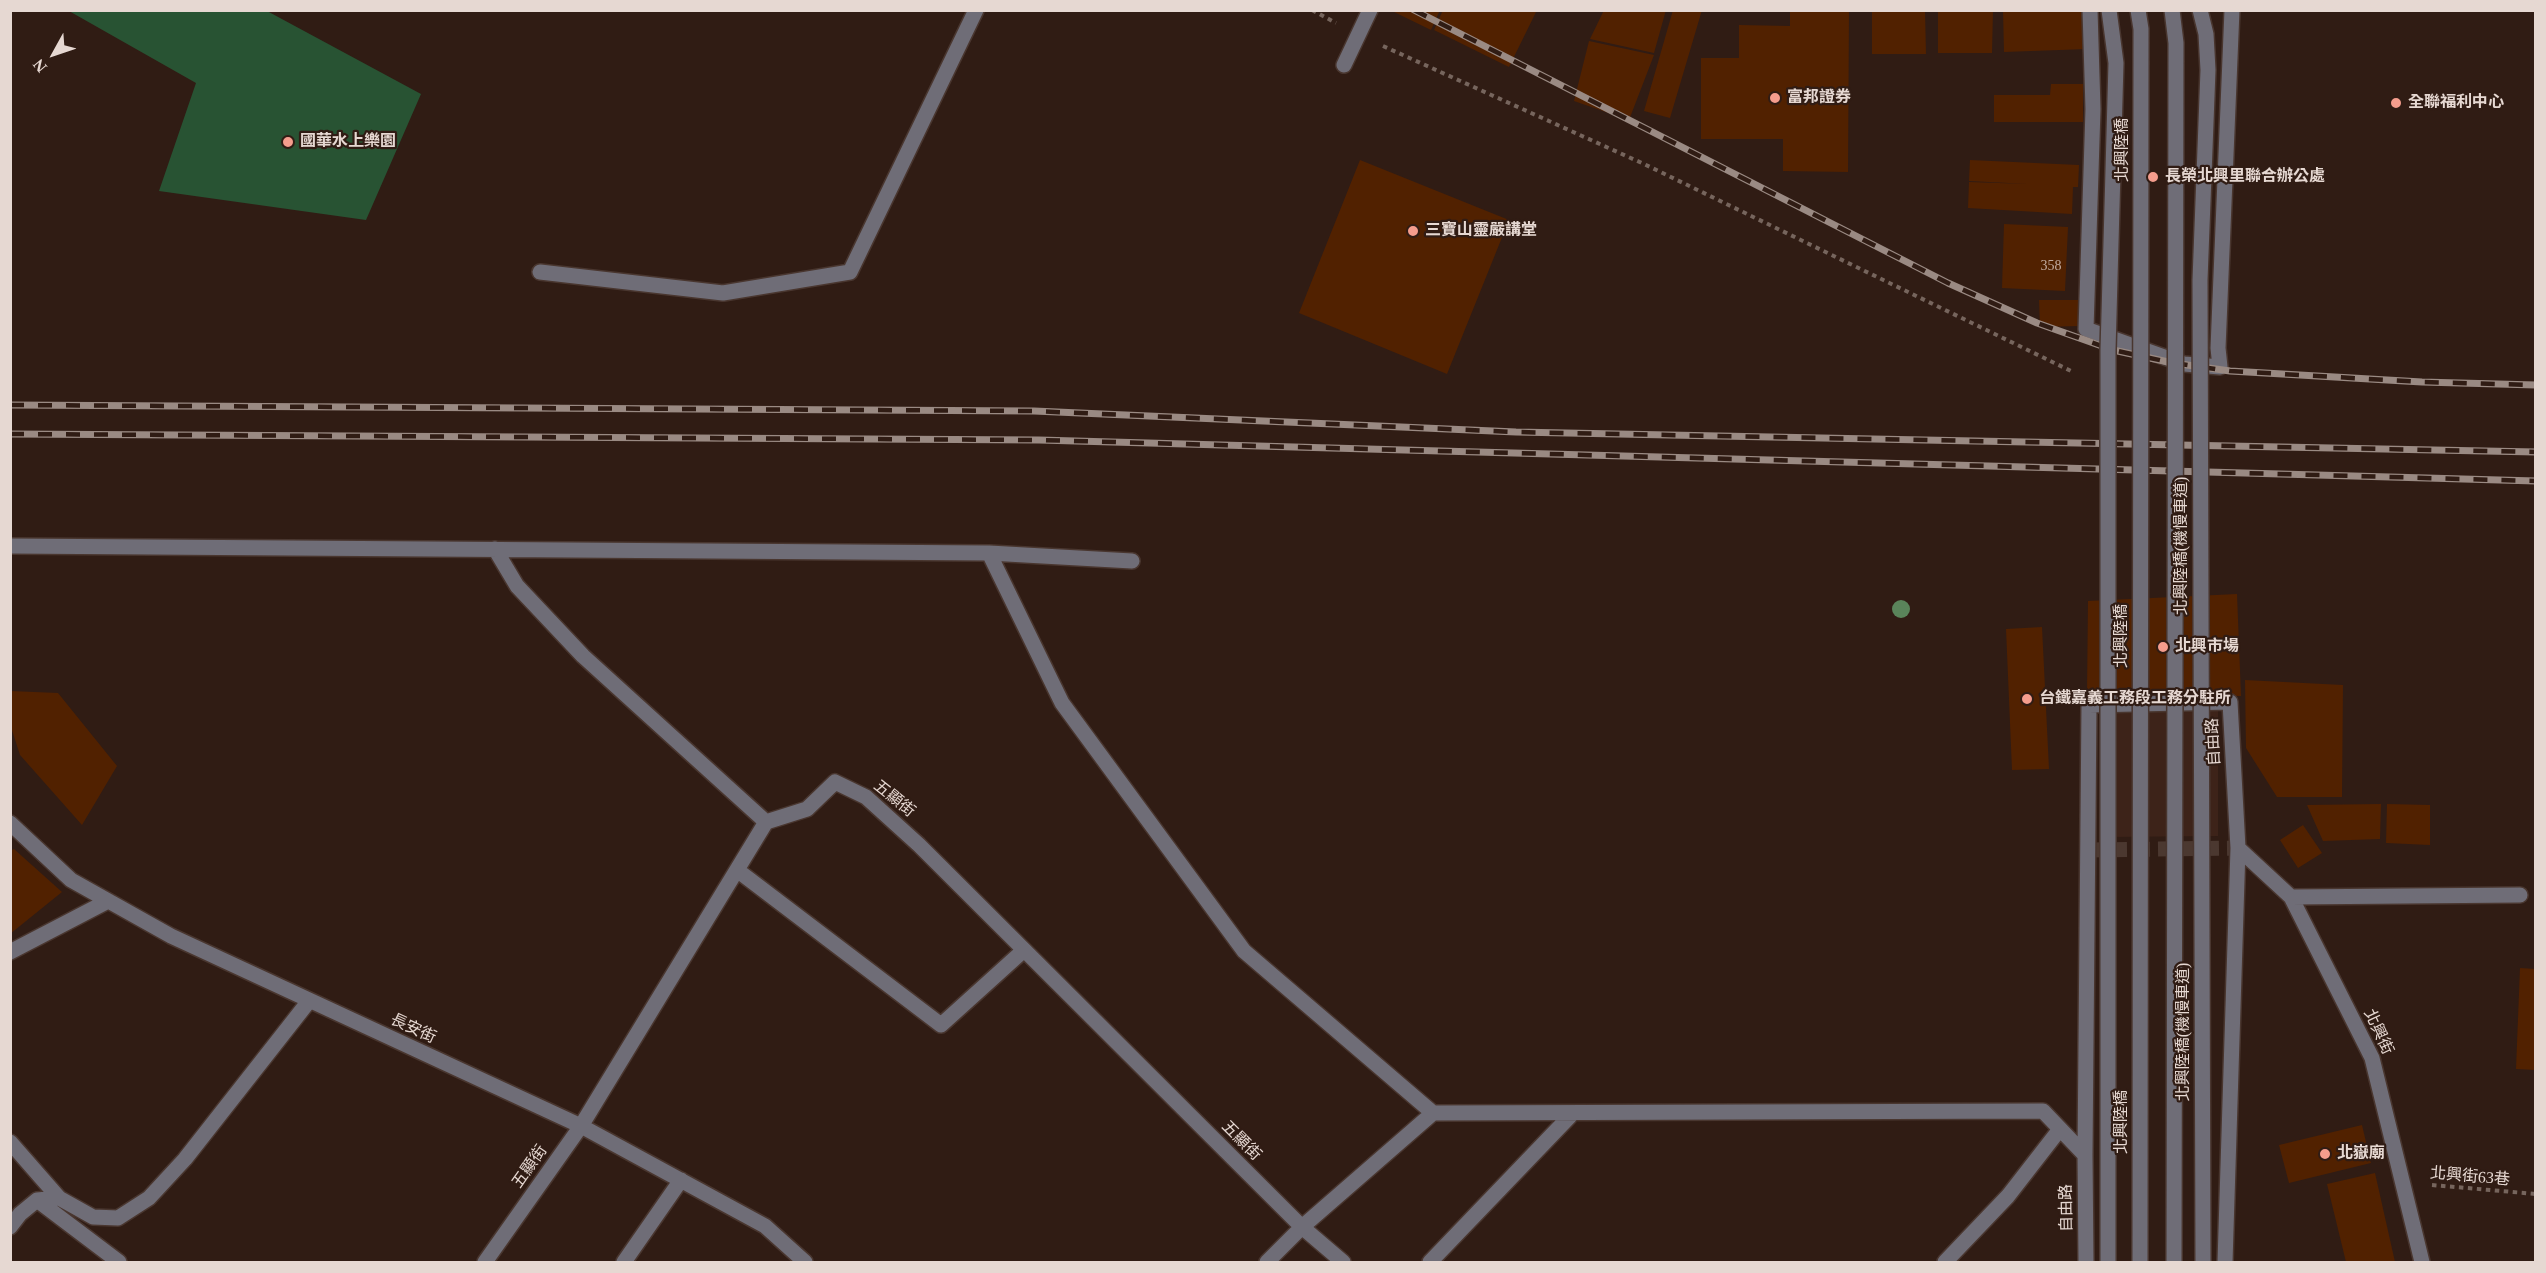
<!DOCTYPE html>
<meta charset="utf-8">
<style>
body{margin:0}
#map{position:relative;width:2546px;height:1273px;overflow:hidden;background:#301c14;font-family:"Times New Roman",serif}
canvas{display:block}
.frame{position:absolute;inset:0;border:12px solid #e6d8d2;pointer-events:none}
.north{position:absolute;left:24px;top:24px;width:60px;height:60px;-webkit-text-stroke:4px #301c14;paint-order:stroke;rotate:230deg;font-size:16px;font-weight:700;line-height:24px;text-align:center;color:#e6d8d2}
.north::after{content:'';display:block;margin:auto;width:21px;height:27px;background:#e6d8d2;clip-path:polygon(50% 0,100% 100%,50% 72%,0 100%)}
</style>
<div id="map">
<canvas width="2546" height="1273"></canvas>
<div class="frame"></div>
<div class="north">N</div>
</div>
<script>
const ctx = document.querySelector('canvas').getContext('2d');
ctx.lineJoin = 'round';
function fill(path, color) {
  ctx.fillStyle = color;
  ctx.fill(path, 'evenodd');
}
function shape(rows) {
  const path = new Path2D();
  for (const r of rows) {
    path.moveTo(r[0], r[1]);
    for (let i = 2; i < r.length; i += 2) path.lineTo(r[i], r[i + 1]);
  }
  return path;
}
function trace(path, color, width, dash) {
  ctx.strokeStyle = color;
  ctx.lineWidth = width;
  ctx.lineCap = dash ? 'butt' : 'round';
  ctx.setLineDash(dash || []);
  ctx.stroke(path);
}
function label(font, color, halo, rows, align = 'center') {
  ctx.font = font + ' "Times New Roman","Noto Sans TC",serif';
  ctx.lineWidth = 4.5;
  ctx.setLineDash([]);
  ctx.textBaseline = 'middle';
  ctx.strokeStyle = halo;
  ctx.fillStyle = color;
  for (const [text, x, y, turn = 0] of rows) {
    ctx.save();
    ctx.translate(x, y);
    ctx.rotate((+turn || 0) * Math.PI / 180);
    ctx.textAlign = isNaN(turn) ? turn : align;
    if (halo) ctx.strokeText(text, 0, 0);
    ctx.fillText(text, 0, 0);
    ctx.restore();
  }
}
const built = shape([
 [2218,708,2218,836,2108,837,2107,709]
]);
const green = shape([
 [69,11,267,11,421,94,366,220,159,191,196,83]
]);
const building = shape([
 [1390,10,1440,10,1431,30],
 [1443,10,1537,10,1509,67,1434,30],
 [1604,10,1666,10,1654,53,1590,39],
 [1673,10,1702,10,1670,118,1644,111],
 [1790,10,1849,10,1848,172,1783,171,1783,139,1701,139,1701,58,1739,58,1739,25,1790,26],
 [1872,10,1925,10,1926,54,1872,54],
 [1938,10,1993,10,1992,53,1938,53],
 [2003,10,2082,10,2087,17,2088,49,2004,52],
 [1589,41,1654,55,1629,120,1574,101],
 [2051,84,2083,84,2083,122,1994,122,1994,95,2050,95],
 [1360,160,1509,220,1447,374,1299,313],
 [1970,160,2079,165,2078,187,2073,187,2072,214,1968,208,1969,182,2028,184,1969,181],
 [2004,224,2068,227,2065,291,2002,288],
 [2039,300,2079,300,2079,326,2040,327],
 [2237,594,2241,696,2087,694,2088,601],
 [2042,627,2049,769,2012,770,2006,629],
 [2245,680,2343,685,2342,797,2277,797,2246,748],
 [10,691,58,693,117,766,82,825,20,755,10,724],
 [2381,804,2380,839,2323,841,2307,805],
 [2387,804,2430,805,2430,845,2386,843],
 [2303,825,2322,853,2298,868,2280,840],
 [14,849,62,892,10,934,10,851],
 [2520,968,2536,969,2536,1070,2516,1069],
 [2362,1125,2371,1163,2289,1183,2279,1145],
 [2375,1173,2395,1262,2346,1262,2327,1184]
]);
const minorTunnel = shape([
 [2089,850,2238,848]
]);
const path = shape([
 [1312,10,1336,23],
 [1383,46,1644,164,2071,371],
 [2432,1185,2536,1194]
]);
const minor = shape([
 [2090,10,2093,109,2086,329,2184,364,2220,367,2218,348,2232,10],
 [1344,65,1370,10],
 [540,272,723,293,850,272,976,10],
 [10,546,989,553,1132,561],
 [495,549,517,586,583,656,766,822],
 [989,553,1062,703,1244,951,1433,1113],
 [10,823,71,880,171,936,581,1126,765,1226,805,1262],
 [2238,848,2291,897,2372,1058,2422,1262],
 [737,870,941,1025,1024,950],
 [2291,897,2520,895],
 [10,952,108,901],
 [10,1142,59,1198],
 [37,1200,119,1262],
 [10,1227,20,1214,37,1200,59,1198,93,1217,118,1218,149,1198,185,1159,309,1001],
 [485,1262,581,1126,766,822,807,809,835,782,866,797,919,845,1302,1227,1343,1262],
 [624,1262,681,1180],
 [1267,1262,1302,1227,1433,1113,2043,1111,2085,1155],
 [1430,1262,1572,1114],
 [1945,1262,2008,1196,2060,1129],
 [2086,1262,2085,1155,2089,705,2230,702,2238,848,2225,1262]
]);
const rail = shape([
 [1414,10,1948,283,2037,323,2113,350,2173,363,2230,371,2422,382,2536,385],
 [10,405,1034,411,1516,432,2536,452],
 [10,434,1039,440,2536,481]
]);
const minorBridge = shape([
 [2138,10,2141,29,2140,1262],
 [2172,10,2176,43,2174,1262],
 [2200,10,2206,34,2208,70,2200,280,2203,1262],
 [2108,1262,2108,350,2116,63,2109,10]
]);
const trees = [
 [1901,609]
];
const markers = [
 [1775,98,6,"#f59d8d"],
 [2396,103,6,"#f59d8d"],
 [288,142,6,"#f59d8d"],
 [2153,177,6,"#f59d8d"],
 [1413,231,6,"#f59d8d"],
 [2163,647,6,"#f59d8d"],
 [2027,699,6,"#f59d8d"],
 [2325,1154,6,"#f59d8d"]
];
const numberNames = [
 ["358",2051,266]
];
const poiNames = [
 ["富邦證券",1787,98],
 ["全聯福利中心",2408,103],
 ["國華水上樂園",300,142],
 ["長榮北興里聯合辦公處",2165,177],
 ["三寶山靈嚴講堂",1425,231],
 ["北興市場",2175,647],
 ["台鐵嘉義工務段工務分駐所",2039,699],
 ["北嶽廟",2337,1154]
];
const streetNames = [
 ["北興陸橋",2123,150,-90],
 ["北興陸橋(機慢車道)",2182,546,-90],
 ["北興陸橋",2122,636,-90],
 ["自由路",2214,742,-93],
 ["五顯街",894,799,39],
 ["長安街",413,1029,25],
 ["北興陸橋(機慢車道)",2184,1032,-90],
 ["北興街",2378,1032,65],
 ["北興陸橋",2122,1122,-90],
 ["五顯街",1241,1141,45],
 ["五顯街",530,1167,-55],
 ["北興街63巷",2470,1177,5],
 ["自由路",2067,1208,-91]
];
fill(built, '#3d2319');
fill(green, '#285333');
fill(building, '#512100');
trace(minorTunnel, '#4b3830', 15, [15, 8]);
trace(minor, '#49362f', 18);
trace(path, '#76655d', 4, [4.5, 4.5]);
trace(minor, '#6f6d77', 15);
trace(rail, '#9a8a83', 7);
trace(rail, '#301c14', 4.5, [14]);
trace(minorBridge, '#49362f', 18, []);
trace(minorBridge, '#6f6d77', 15);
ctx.fillStyle = '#5a845a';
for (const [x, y] of trees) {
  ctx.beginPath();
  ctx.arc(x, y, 9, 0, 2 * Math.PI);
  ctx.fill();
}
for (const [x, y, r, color] of markers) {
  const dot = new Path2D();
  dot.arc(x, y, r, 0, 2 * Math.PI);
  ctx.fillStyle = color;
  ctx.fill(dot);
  trace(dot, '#301c14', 2);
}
label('14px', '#c1aa9e', null, numberNames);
label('bold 16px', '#e6d8d2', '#301c14', poiNames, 'left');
label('16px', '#e6d8d2', '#301c14', streetNames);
</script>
